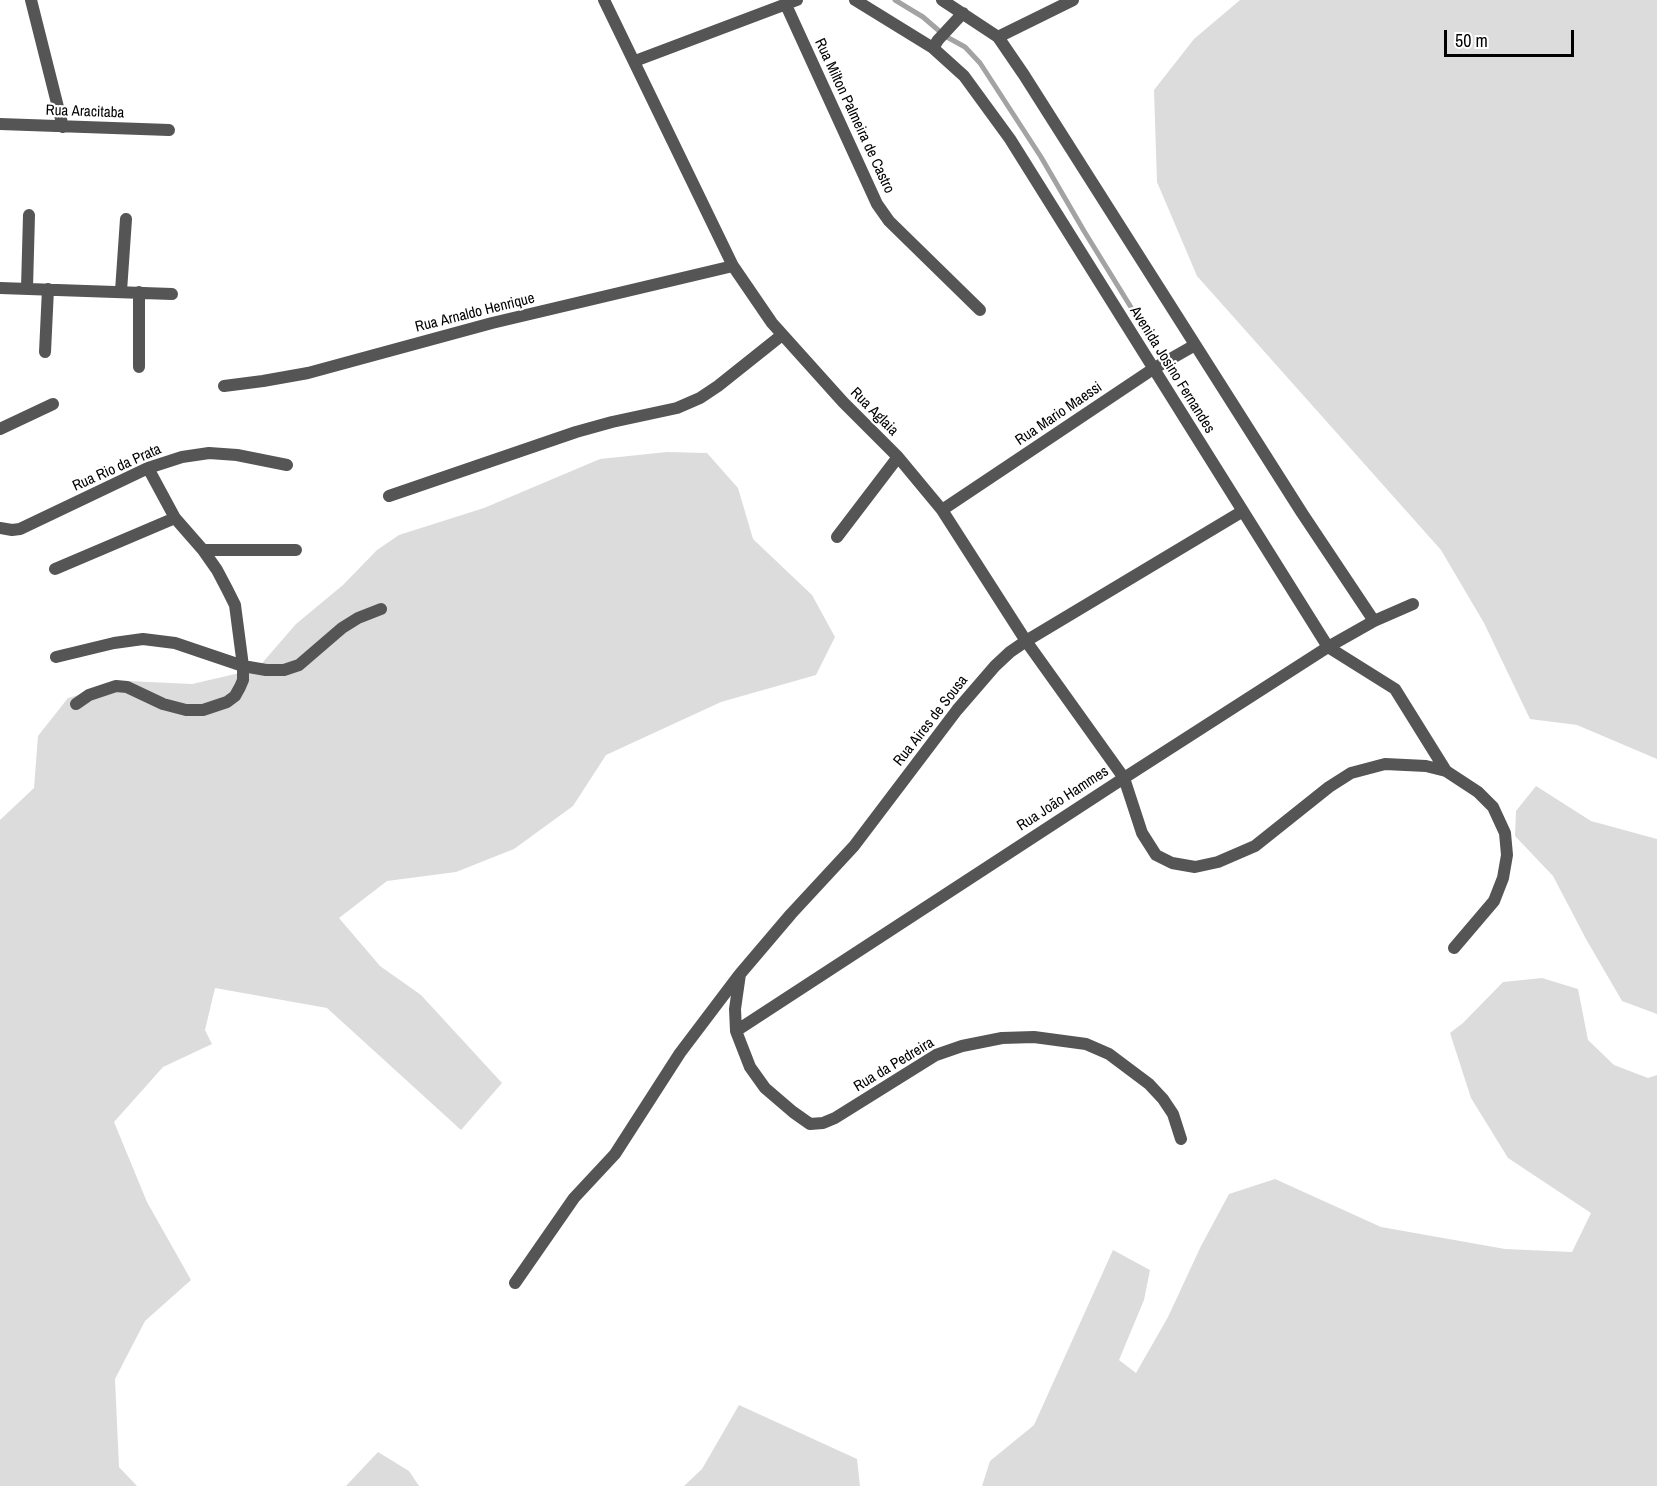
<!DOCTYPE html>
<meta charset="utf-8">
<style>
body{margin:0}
#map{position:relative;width:1657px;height:1486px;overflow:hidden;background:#fff;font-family:"Archivo Narrow",sans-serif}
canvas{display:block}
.scale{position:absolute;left:1444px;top:30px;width:130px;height:27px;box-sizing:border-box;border:3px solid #000;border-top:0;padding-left:8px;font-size:18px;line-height:21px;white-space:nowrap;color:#000;-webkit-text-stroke:4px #fff;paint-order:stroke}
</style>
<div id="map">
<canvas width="1657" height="1486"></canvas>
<div class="scale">50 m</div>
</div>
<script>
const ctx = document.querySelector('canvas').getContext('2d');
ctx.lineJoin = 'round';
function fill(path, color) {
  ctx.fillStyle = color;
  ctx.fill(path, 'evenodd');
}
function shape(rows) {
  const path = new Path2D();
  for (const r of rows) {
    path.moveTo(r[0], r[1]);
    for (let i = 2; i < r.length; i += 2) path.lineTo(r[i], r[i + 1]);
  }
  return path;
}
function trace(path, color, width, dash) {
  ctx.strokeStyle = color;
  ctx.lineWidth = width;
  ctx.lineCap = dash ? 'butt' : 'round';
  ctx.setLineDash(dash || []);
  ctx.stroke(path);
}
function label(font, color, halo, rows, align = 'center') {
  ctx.font = font + ' "Archivo Narrow",sans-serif';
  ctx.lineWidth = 4.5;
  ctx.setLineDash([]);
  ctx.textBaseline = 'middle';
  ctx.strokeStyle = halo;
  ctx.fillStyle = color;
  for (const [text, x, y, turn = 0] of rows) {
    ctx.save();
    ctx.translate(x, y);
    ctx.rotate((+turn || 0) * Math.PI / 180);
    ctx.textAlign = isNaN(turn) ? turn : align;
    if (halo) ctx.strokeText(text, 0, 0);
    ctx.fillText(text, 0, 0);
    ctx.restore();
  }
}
const green = shape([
 [1240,0,1657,0,1657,759,1577,725,1530,719,1484,623,1441,550,1197,276,1157,182,1154,90,1194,39],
 [667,452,707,453,738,488,753,539,812,595,835,637,816,675,721,702,606,755,573,806,514,849,456,872,387,881,339,918,380,966,421,995,502,1083,461,1130,327,1008,215,988,205,1030,212,1044,163,1067,114,1122,147,1202,191,1280,145,1321,115,1379,119,1467,137,1486,0,1486,0,820,34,788,38,736,68,698,128,681,192,684,257,669,296,624,343,585,377,550,399,535,484,508,600,459],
 [1536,786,1591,821,1657,839,1657,1014,1622,1001,1586,939,1553,876,1515,836,1516,811],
 [1542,978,1578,989,1588,1040,1614,1065,1648,1078,1657,1075,1657,1486,982,1486,990,1461,1034,1425,1113,1250,1150,1270,1144,1300,1119,1360,1136,1373,1168,1317,1201,1246,1229,1194,1275,1179,1381,1227,1505,1249,1572,1252,1591,1213,1508,1158,1471,1098,1450,1033,1463,1023,1503,982],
 [739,1405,857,1459,860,1486,684,1486,702,1469],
 [378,1452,409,1471,419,1486,346,1486]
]);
const stream = shape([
 [895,0,923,17,945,36,965,47,980,63,1041,157,1084,231,1153,343]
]);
const minor = shape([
 [31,0,63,127],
 [604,0,733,266,772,323,843,402,898,457,942,510,1026,641,1124,778,1142,833,1156,855,1172,863,1195,867,1218,862,1255,846,1329,787,1351,773,1385,764,1426,766,1446,771,1478,792,1493,807,1505,833,1507,855,1503,878,1494,901,1454,948],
 [855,0,933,48,964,76,1010,139,1328,647,1395,689,1446,771],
 [942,0,998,37,1024,75,1302,513,1374,621],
 [786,5,877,204,889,221,980,310],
 [998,37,1073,0],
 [933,48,938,40,963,13],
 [635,61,797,0],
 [0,124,169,130],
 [0,288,172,294],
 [27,288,29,215],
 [121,291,126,219],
 [139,292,139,367],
 [45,352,48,289],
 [224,386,263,381,308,373,492,323,733,266],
 [0,429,53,404],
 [389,496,576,432,612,422,677,408,700,398,718,386,782,335],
 [942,510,1153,369,1195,345],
 [0,528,12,530,20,529,148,468,182,457,209,453,237,455,287,465],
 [837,537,898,457],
 [203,550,296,550],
 [55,569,175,518],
 [56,657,114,643,143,639,175,643,243,666,235,605,227,589,217,570,203,550,175,518,148,468],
 [76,704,89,695,116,686,127,687,163,704,186,710,203,710,227,702,235,696,240,687,243,680,243,666,266,670,284,670,299,665,342,628,358,618,381,609],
 [736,1031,1124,778,1328,647,1374,621,1413,604],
 [1181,1139,1173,1114,1163,1099,1149,1084,1109,1054,1086,1044,1034,1037,1002,1038,962,1046,936,1055,835,1118,823,1123,810,1124,793,1112,765,1088,750,1067,736,1031,735,1009,740,974,791,914,854,846,957,710,995,666,1010,652,1026,641,1243,511],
 [515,1283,574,1198,615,1154,680,1053,739,975]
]);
const streetNames = [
 ["Rua Aracitaba",85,112,2],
 ["Rua Milton Palmeira de Castro",854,116,65],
 ["Rua Arnaldo Henrique",475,313,-14],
 ["Avenida Josino Fernandes",1172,370,58],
 ["Rua Aglaia",874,412,45],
 ["Rua Mario Maessi",1059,414,-34],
 ["Rua Rio da Prata",117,468,-24],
 ["Rua Aires de Sousa",931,721,-52],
 ["Rua João Hammes",1063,799,-33],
 ["Rua da Pedreira",894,1065,-31]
];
fill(green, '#dcdcdc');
trace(stream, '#a3a3a3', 5);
trace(minor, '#555', 12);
label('15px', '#000', '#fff', streetNames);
</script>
